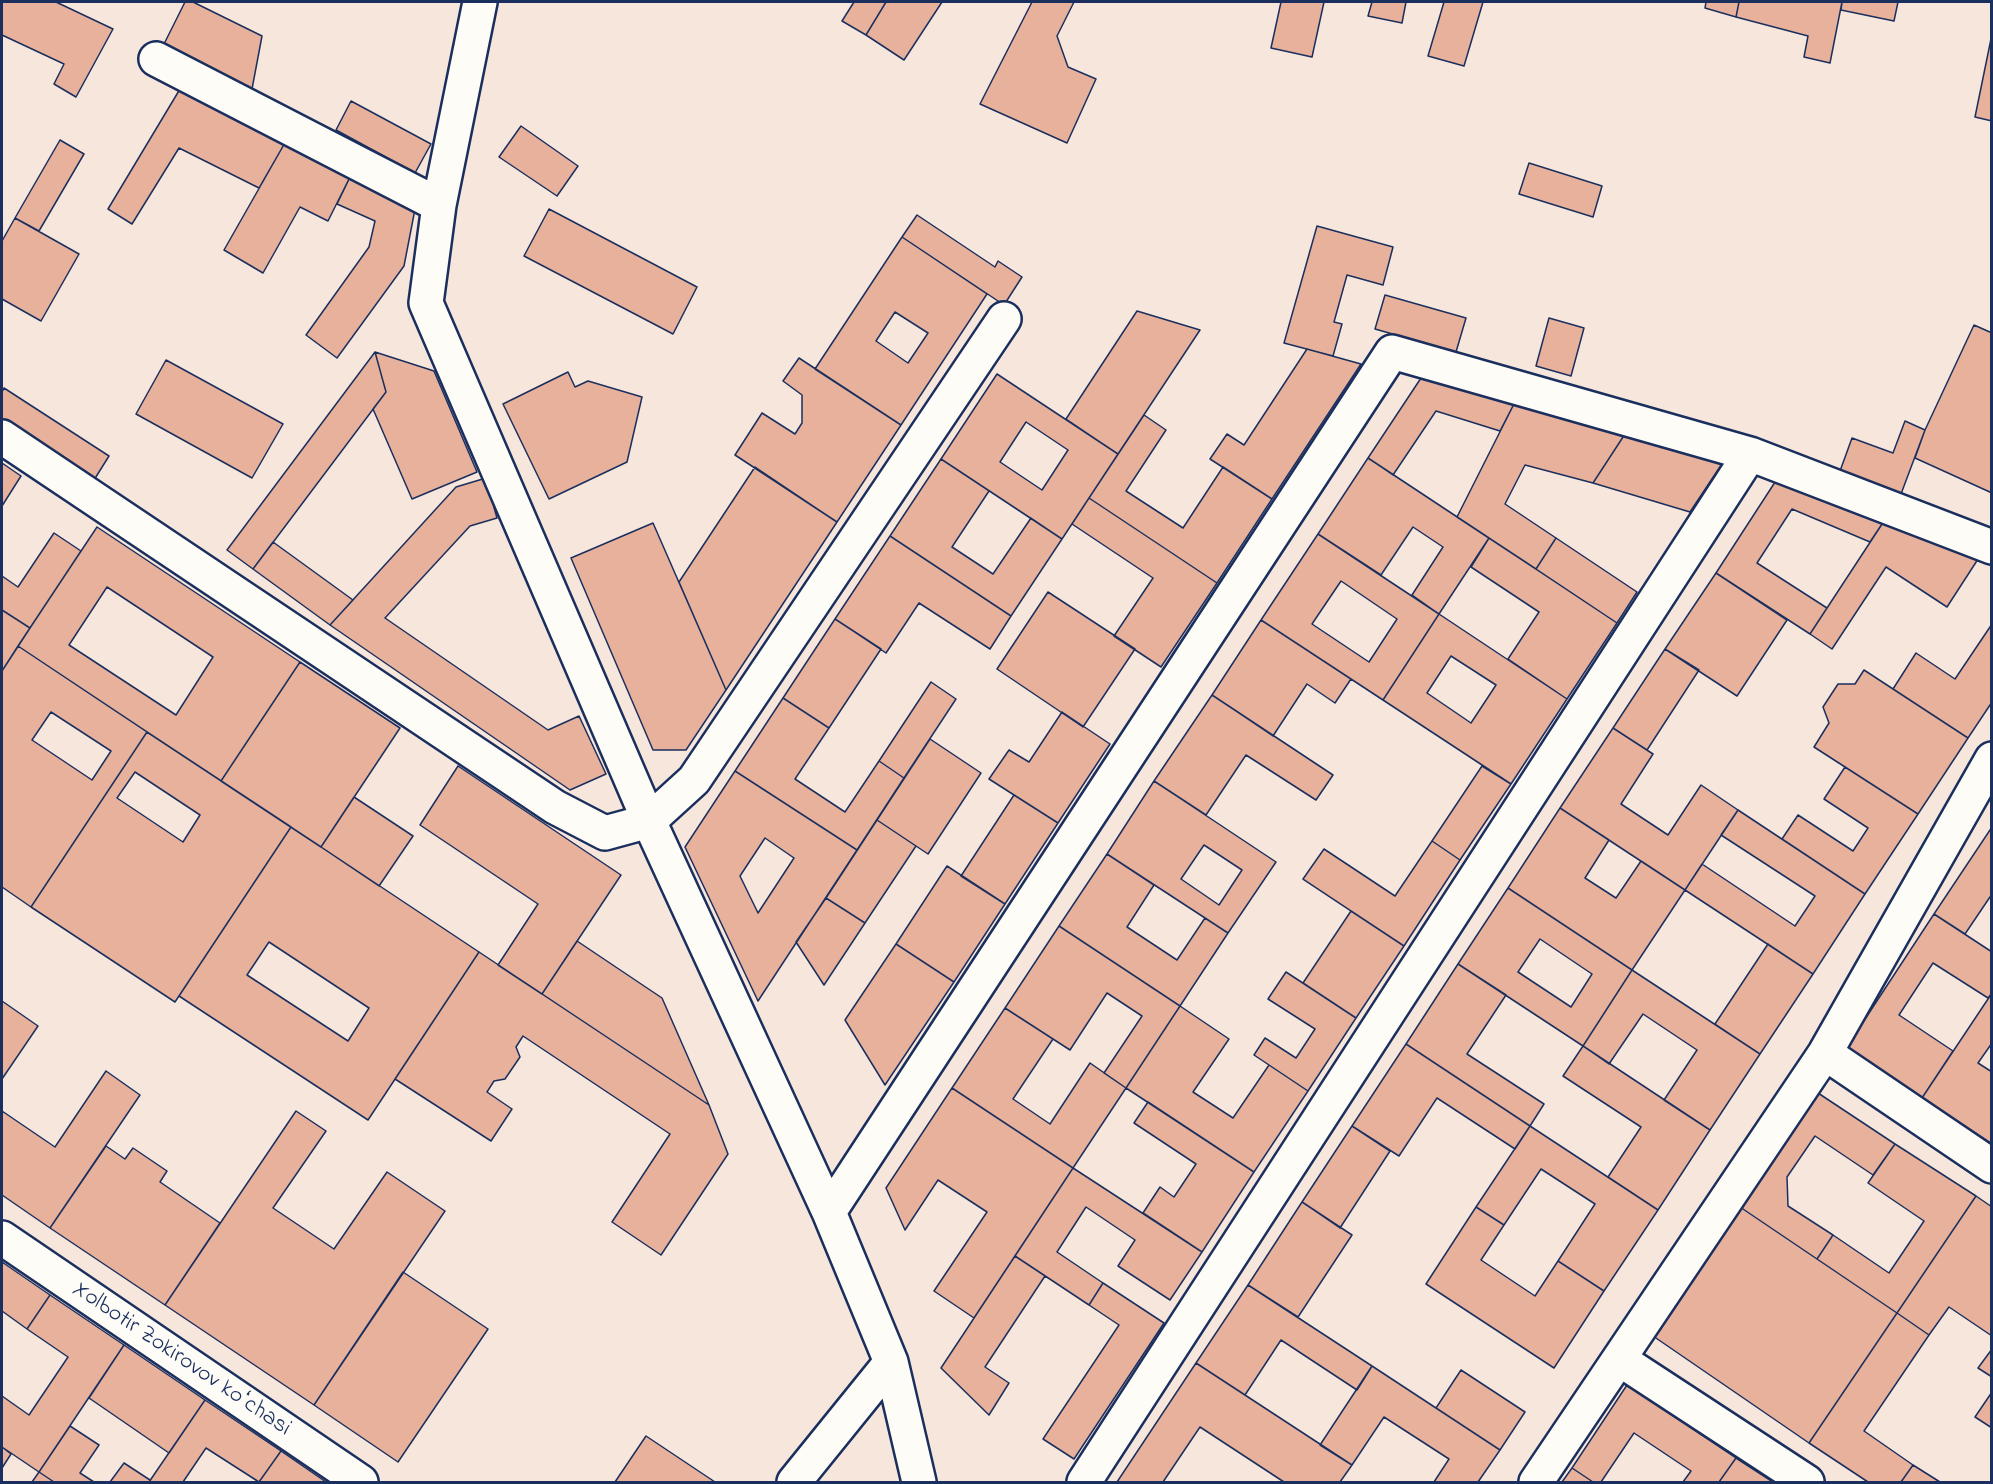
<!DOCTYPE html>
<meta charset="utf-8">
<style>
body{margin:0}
#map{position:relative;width:1993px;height:1484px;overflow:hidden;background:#f6e6dc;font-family:"Indie Flower",sans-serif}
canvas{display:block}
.frame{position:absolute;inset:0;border:3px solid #1b2f5e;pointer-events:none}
</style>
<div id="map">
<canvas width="1993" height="1484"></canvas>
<div class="frame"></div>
</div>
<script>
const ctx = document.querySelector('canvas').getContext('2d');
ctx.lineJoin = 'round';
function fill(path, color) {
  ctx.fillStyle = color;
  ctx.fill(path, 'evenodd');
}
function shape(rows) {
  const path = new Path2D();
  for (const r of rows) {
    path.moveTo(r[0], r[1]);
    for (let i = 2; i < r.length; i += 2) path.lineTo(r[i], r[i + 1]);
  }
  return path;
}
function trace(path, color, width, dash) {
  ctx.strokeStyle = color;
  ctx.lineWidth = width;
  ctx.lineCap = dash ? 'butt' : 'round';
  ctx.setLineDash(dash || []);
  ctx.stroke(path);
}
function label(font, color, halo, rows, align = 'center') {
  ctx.font = font + ' "Indie Flower",sans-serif';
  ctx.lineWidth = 4.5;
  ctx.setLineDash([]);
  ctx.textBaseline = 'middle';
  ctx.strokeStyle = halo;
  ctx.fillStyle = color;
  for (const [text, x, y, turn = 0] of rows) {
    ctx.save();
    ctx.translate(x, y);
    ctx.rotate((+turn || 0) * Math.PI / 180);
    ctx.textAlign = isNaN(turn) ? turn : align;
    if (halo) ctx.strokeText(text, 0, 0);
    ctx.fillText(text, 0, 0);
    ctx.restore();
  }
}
const building = shape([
 [2,2,56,2,113,29,76,97,54,84,64,64,2,35,2,2],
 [185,2,193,2,262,36,252,89,163,46,185,2],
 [854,2,886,2,866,35,842,21,854,2],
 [886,2,942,2,904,60,866,35,886,2],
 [1032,2,1074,2,1057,36,1068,67,1096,79,1067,143,980,104,1032,2],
 [1281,2,1324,2,1312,57,1271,48,1281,2],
 [1372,2,1406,2,1402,23,1368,16,1372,2],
 [1444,2,1483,2,1464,66,1428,56,1444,2],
 [1706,2,1739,2,1736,17,1705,8,1706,2],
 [1739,2,1842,2,1830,63,1804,57,1808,36,1736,17,1739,2],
 [1842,2,1898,2,1894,21,1841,10,1842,2],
 [1992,34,1992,121,1975,117,1992,34],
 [180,89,286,141,259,188,179,148,132,224,108,209,180,89],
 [351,101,431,144,415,173,336,130,351,101],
 [521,126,578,166,557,196,499,157,521,126],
 [60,140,84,154,39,231,15,218,60,140],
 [286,141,352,173,328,221,300,207,263,273,224,250,286,141],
 [1529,163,1602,186,1593,217,1519,194,1529,163],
 [352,173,416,204,404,266,337,358,306,335,369,247,375,221,337,204,352,173],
 [549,209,697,287,673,334,524,256,549,209],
 [917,215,995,267,998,261,1022,277,1004,305,902,237,917,215],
 [15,218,79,254,41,321,2,299,2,241,15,218],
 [1317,226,1393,247,1383,285,1347,275,1334,322,1342,324,1333,356,1284,343,1317,226],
 [902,237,987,294,901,425,815,369,902,237],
 [895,312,928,333,908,363,876,341,895,312],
 [1385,295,1466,318,1456,352,1375,329,1385,295],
 [1137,311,1200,330,1118,454,1066,419,1137,311],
 [1549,318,1584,328,1571,376,1536,366,1549,318],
 [1974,325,1992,333,1992,493,1915,458,1925,430,1974,325],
 [1307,349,1361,364,1272,499,1210,459,1227,434,1244,445,1307,349],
 [375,352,386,392,253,569,227,550,375,352],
 [375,352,434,371,477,472,412,499,373,409,386,392,375,352],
 [799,358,901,425,837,522,735,455,762,413,795,434,802,423,802,395,783,381,799,358],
 [166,360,283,424,252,478,136,414,166,360],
 [568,372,575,387,588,381,642,397,627,462,549,499,503,404,568,372],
 [1425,372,1516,400,1500,431,1436,411,1393,475,1368,458,1425,372],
 [997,374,1118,454,1062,539,941,459,997,374],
 [1026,422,1068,450,1042,490,1000,462,1026,422],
 [4,388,109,456,94,480,2,421,2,392,4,388],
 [1516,400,1625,434,1593,483,1525,465,1505,504,1556,538,1536,569,1457,517,1516,400],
 [1144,415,1166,430,1126,491,1183,528,1223,467,1272,499,1217,583,1089,498,1144,415],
 [1905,421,1925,430,1901,494,1840,471,1852,438,1893,453,1905,421],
 [1625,434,1722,464,1690,512,1593,483,1625,434],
 [1368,458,1489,538,1439,614,1412,595,1443,547,1413,527,1381,575,1318,534,1368,458],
 [941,459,989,491,952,547,993,574,1031,518,1062,539,1011,616,890,536,941,459],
 [2,463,21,476,2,506,2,463],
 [755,467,837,522,726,690,679,582,755,467],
 [1779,476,1886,518,1870,542,1792,509,1757,563,1827,608,1810,634,1716,573,1779,476],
 [486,478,497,518,470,526,385,618,548,730,579,716,606,774,570,790,330,625,456,487,486,478],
 [1089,498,1217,583,1161,667,1114,636,1153,578,1072,524,1089,498],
 [1886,518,1980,556,1947,607,1886,567,1832,649,1810,634,1886,518],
 [653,523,726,690,686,750,653,750,571,558,653,523],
 [97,527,300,662,221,781,18,646,97,527],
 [107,587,213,657,176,715,69,645,107,587],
 [54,533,81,551,30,628,2,610,2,576,18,587,54,533],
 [1318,534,1439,614,1383,700,1261,620,1318,534],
 [1341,581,1397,619,1369,662,1312,624,1341,581],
 [890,536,1011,616,990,649,919,603,886,653,835,619,890,536],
 [1489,538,1617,623,1567,699,1508,659,1539,612,1471,567,1489,538],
 [1556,538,1637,592,1617,623,1536,569,1556,538],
 [273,542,353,600,330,625,253,569,273,542],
 [1716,573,1787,620,1737,696,1665,649,1716,573],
 [1048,592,1135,649,1083,727,997,669,1048,592],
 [2,610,30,628,2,671,2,610],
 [1439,614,1567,699,1511,784,1383,700,1439,614],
 [1451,656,1496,685,1471,723,1427,693,1451,656],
 [835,619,881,649,829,728,783,698,835,619],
 [1261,620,1351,679,1335,703,1307,684,1273,736,1212,695,1261,620],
 [1992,624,1992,702,1968,738,1893,689,1916,653,1955,679,1992,624],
 [18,646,147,732,31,907,2,887,2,671,18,646],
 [51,712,111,751,92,780,32,740,51,712],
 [1665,649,1699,670,1647,750,1613,728,1665,649],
 [300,662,400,728,321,847,221,781,300,662],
 [1864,670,1968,738,1918,814,1814,747,1829,723,1823,707,1838,684,1855,684,1864,670],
 [931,682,956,699,904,778,879,761,931,682],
 [1212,695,1333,775,1316,800,1246,755,1206,815,1154,781,1212,695],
 [783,698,829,728,795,779,845,812,879,761,904,778,857,850,735,771,783,698],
 [1062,712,1110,744,1058,823,989,779,1009,750,1029,762,1062,712],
 [1613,728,1653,754,1621,804,1668,835,1701,785,1738,810,1685,890,1560,808,1613,728],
 [147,732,291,827,175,1002,31,907,147,732],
 [135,772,200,815,183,842,117,798,135,772],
 [930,739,981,773,928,854,877,820,930,739],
 [458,766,621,875,542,994,498,965,538,904,420,825,458,766],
 [1482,766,1511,784,1460,860,1432,841,1482,766],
 [1845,767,1918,814,1865,894,1782,839,1798,815,1853,851,1868,828,1824,799,1845,767],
 [735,771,857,850,758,1001,685,847,735,771],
 [765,838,794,858,758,913,740,876,765,838],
 [1154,781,1276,862,1228,933,1107,854,1154,781],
 [1204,845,1242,870,1219,905,1181,879,1204,845],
 [1014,795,1058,823,1005,904,961,876,1014,795],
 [354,797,413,836,379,886,321,847,354,797],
 [1560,808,1609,840,1585,878,1616,898,1641,861,1685,890,1632,970,1508,888,1560,808],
 [1738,810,1865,894,1813,974,1685,890,1702,864,1795,926,1815,896,1721,835,1738,810],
 [877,820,916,846,865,923,826,898,877,820],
 [291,827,479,952,368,1120,179,996,291,827],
 [269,942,369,1008,348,1041,247,975,269,942],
 [1992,827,1992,894,1965,934,1934,914,1992,827],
 [1432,841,1460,860,1404,946,1303,879,1324,849,1395,896,1432,841],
 [1107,854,1154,885,1127,927,1177,960,1205,918,1228,933,1180,1006,1059,926,1107,854],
 [947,866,1005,904,954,982,896,944,947,866],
 [1508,888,1632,970,1583,1046,1458,964,1508,888],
 [1540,939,1592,974,1571,1007,1518,972,1540,939],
 [826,898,865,923,824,985,796,942,826,898],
 [1351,911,1404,946,1356,1018,1303,983,1351,911],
 [1934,914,1992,952,1992,993,1988,998,1933,963,1899,1015,1953,1051,1922,1098,1846,1048,1934,914],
 [1059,926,1180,1006,1126,1088,1104,1073,1142,1016,1107,993,1070,1050,1005,1008,1059,926],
 [577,941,662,998,709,1105,542,994,577,941],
 [896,944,954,982,885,1085,845,1020,896,944],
 [1768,944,1813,974,1760,1054,1715,1024,1768,944],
 [479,952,709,1105,728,1154,661,1255,612,1222,670,1134,523,1036,516,1047,520,1057,505,1079,494,1081,487,1092,512,1109,491,1141,395,1079,479,952],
 [1458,964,1506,995,1467,1054,1544,1104,1530,1126,1406,1044,1458,964],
 [1632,970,1760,1054,1710,1130,1664,1100,1697,1050,1643,1014,1609,1064,1583,1046,1632,970],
 [1286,972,1356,1018,1308,1091,1254,1055,1265,1038,1296,1058,1315,1029,1268,999,1286,972],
 [1992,993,1992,1043,1978,1063,1992,1072,1992,1144,1922,1098,1992,993],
 [2,1001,38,1026,2,1079,2,1001],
 [1180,1006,1229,1039,1193,1092,1233,1118,1269,1065,1308,1091,1254,1172,1126,1088,1180,1006],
 [1005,1008,1053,1039,1013,1099,1050,1124,1090,1063,1126,1088,1073,1168,952,1088,1005,1008],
 [1406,1044,1530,1126,1515,1149,1437,1098,1399,1156,1352,1126,1406,1044],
 [1583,1046,1710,1130,1658,1210,1608,1177,1641,1127,1563,1076,1583,1046],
 [106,1071,140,1095,50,1228,2,1195,2,1111,55,1147,106,1071],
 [952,1088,1073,1168,974,1318,934,1291,987,1212,938,1180,905,1230,886,1188,952,1088],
 [1818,1093,1895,1144,1873,1175,1815,1136,1787,1177,1788,1206,1833,1235,1817,1259,1740,1207,1818,1093],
 [1148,1102,1254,1172,1202,1252,1143,1213,1160,1187,1174,1197,1196,1164,1134,1123,1148,1102],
 [296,1111,326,1131,273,1208,334,1249,387,1172,445,1211,314,1405,165,1305,296,1111],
 [1352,1126,1390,1151,1340,1228,1302,1202,1352,1126],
 [1530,1126,1658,1210,1604,1291,1558,1261,1595,1204,1541,1169,1504,1225,1476,1207,1530,1126],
 [1895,1144,1976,1196,1897,1313,1817,1259,1833,1235,1889,1273,1924,1221,1868,1183,1895,1144],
 [106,1146,125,1159,133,1148,167,1171,160,1182,220,1223,165,1305,50,1228,106,1146],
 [1073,1168,1202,1252,1170,1300,1118,1266,1135,1240,1086,1207,1057,1252,1103,1283,1089,1305,1015,1256,1073,1168],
 [1976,1196,1992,1207,1992,1336,1949,1307,1929,1335,1897,1313,1976,1196],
 [1302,1202,1352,1235,1298,1317,1248,1285,1302,1202],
 [1476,1207,1504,1225,1481,1260,1535,1296,1558,1261,1604,1291,1554,1368,1426,1284,1476,1207],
 [1740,1207,1897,1313,1809,1443,1653,1336,1740,1207],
 [1015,1256,1045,1276,985,1367,1009,1383,989,1415,941,1368,1015,1256],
 [2,1262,50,1295,27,1329,2,1311,2,1262],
 [403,1272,488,1329,398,1462,314,1405,403,1272],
 [1103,1283,1164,1323,1074,1459,1043,1439,1119,1325,1089,1305,1103,1283],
 [1248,1285,1372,1366,1357,1390,1281,1340,1245,1395,1196,1363,1248,1285],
 [50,1295,124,1345,39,1472,2,1447,2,1396,29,1415,68,1357,27,1329,50,1295],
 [1897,1313,1929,1335,1864,1431,1913,1465,1901,1482,1868,1482,1809,1443,1897,1313],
 [124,1345,205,1400,169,1453,89,1398,124,1345],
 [1992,1349,1992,1377,1978,1368,1992,1349],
 [1196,1363,1352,1465,1340,1482,1284,1482,1200,1427,1163,1482,1117,1482,1196,1363],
 [1372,1366,1500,1450,1478,1482,1434,1482,1449,1459,1384,1417,1352,1465,1320,1445,1372,1366],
 [1461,1370,1525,1412,1500,1450,1436,1408,1461,1370],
 [1627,1385,1736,1458,1719,1482,1683,1482,1691,1471,1634,1433,1601,1482,1593,1482,1572,1468,1627,1385],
 [1992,1392,1992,1428,1975,1417,1992,1392],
 [205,1400,281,1451,259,1482,206,1448,183,1482,149,1482,205,1400],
 [70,1426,99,1445,80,1473,94,1482,54,1482,39,1472,70,1426],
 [646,1436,715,1482,615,1482,646,1436],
 [2,1447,11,1454,2,1468,2,1447],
 [281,1451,326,1482,259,1482,281,1451],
 [1736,1458,1773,1482,1719,1482,1736,1458],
 [124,1463,150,1480,149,1482,110,1482,124,1463],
 [1913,1465,1940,1482,1901,1482,1913,1465],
 [1572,1468,1593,1482,1562,1482,1572,1468],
 [39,1472,54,1482,32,1482,39,1472]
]);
const minor = shape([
 [480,2,439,205,426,303,649,821,829,1212,891,1362,919,1482],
 [156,59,439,205],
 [2,437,555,807,605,833,649,821,694,780,1004,319],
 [1825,1053,1992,1166],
 [829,1212,1392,352,1750,454,1992,547],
 [2,1238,361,1482],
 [1619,1359,1807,1482],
 [794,1482,891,1362],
 [1084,1482,1750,454],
 [1536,1482,1825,1053,1992,759]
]);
const streetNames = [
 ["Xolbotir Zokirovov koʻchasi",181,1360,34]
];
fill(building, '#e7b19c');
trace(building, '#1b2f5e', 1.5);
trace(minor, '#1b2f5e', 38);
trace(minor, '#fdfcf7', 33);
label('24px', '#1b2f5e', '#fdfcf7', streetNames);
</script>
